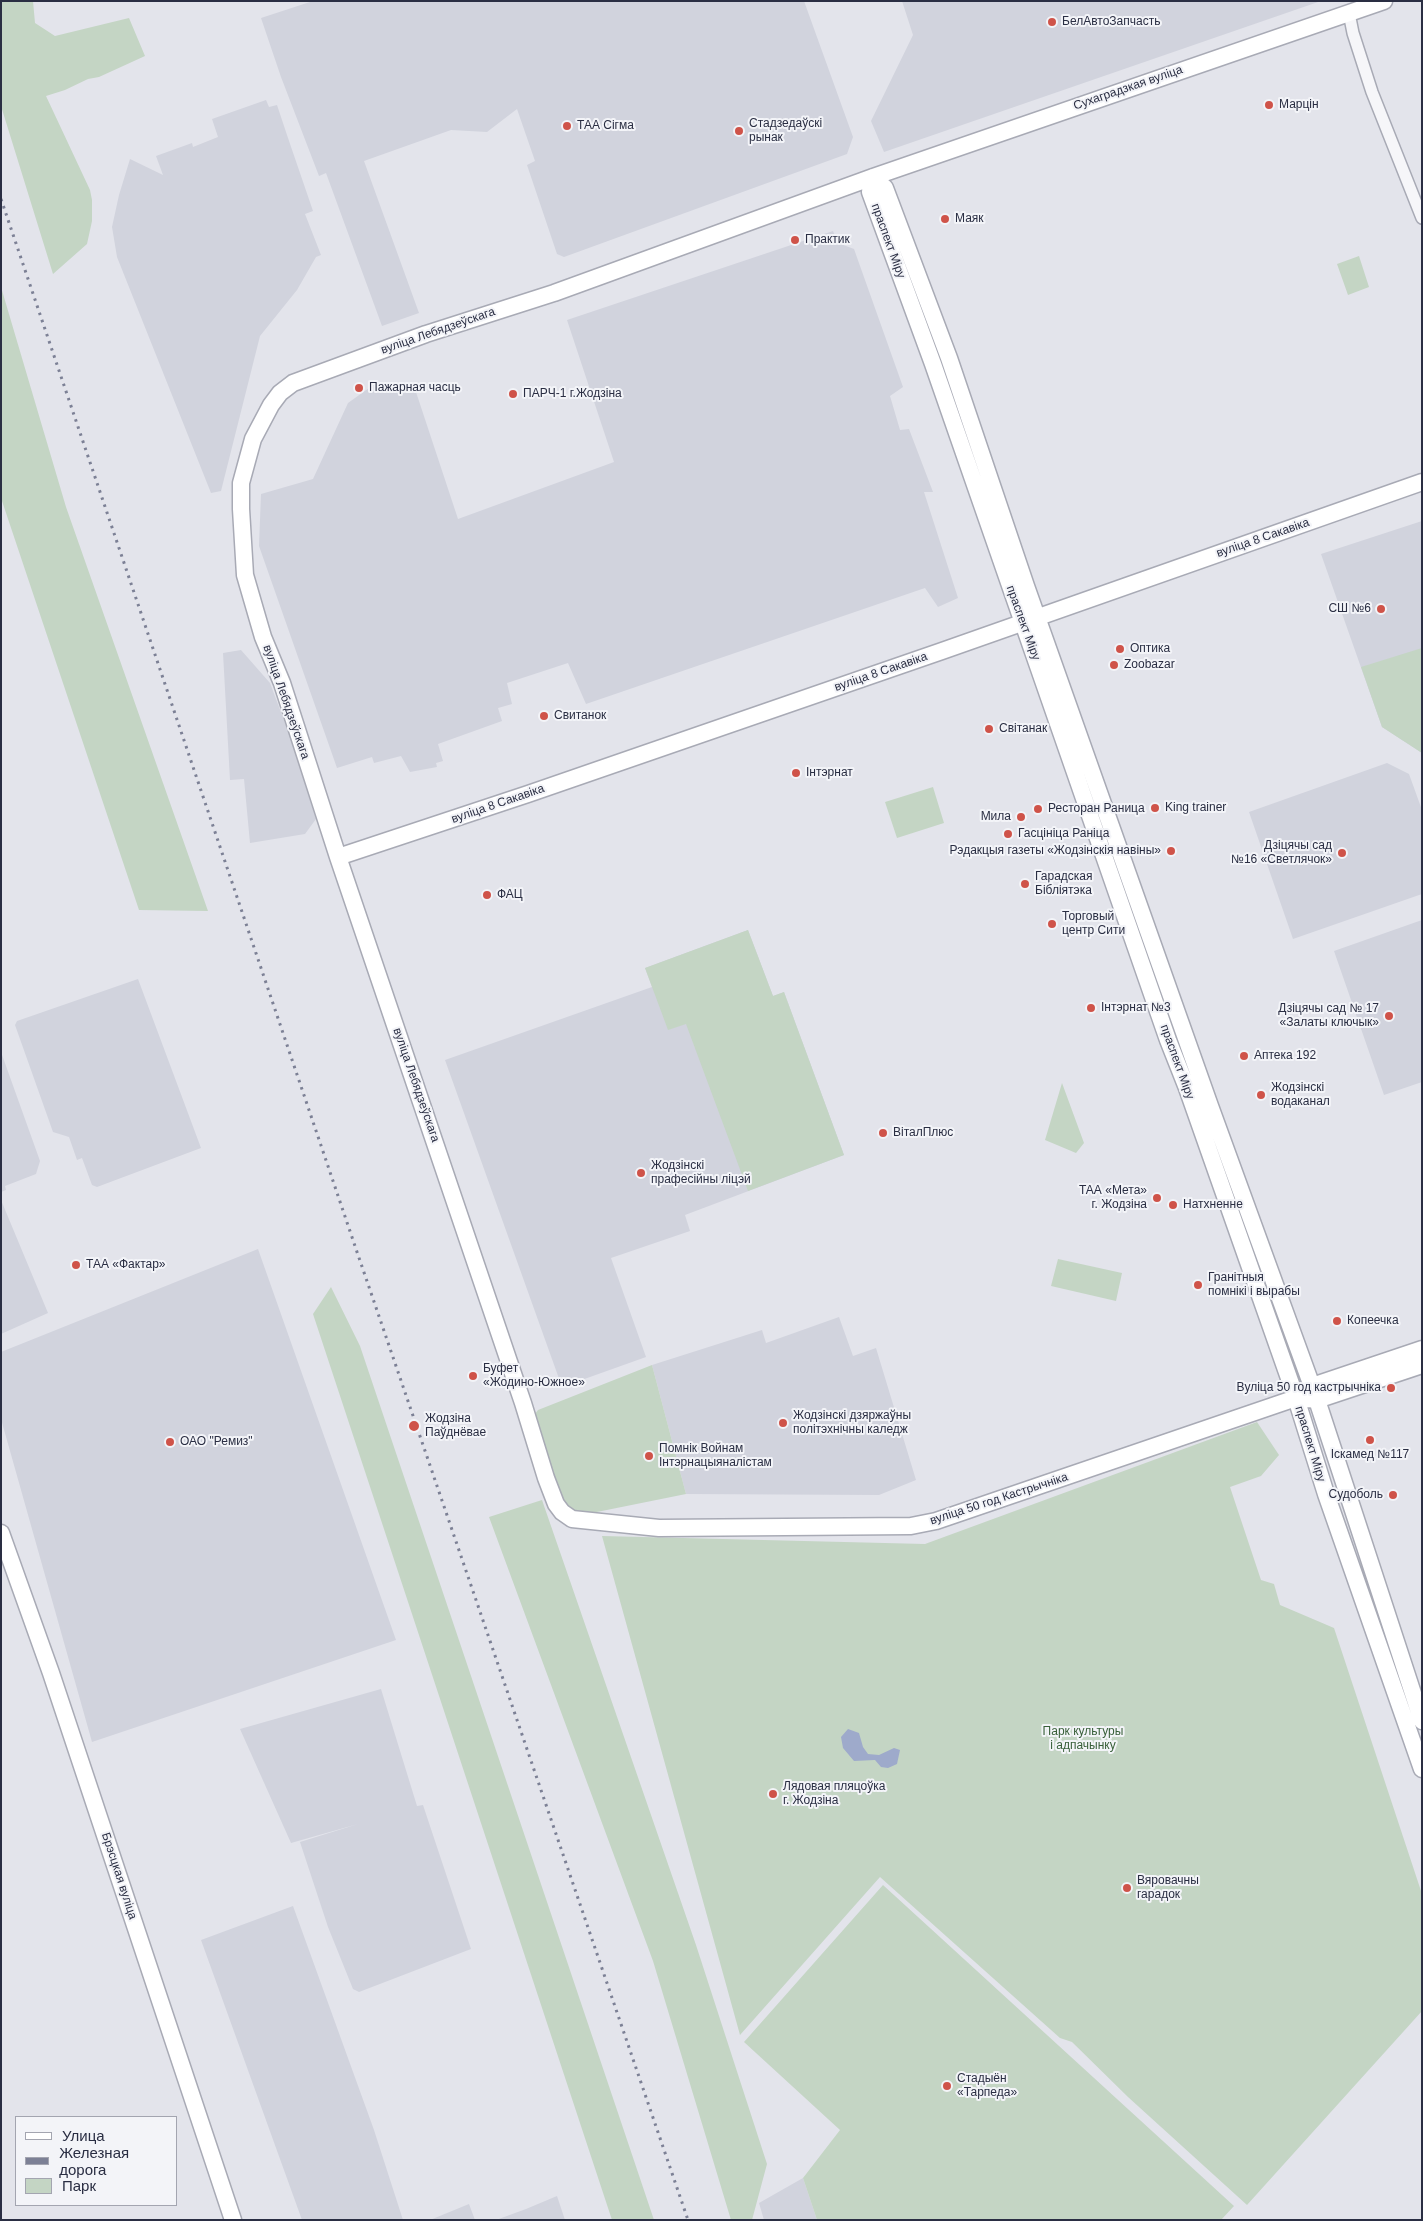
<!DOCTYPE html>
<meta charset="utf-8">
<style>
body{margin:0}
#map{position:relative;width:1423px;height:2221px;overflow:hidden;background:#e3e4eb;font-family:Arial,sans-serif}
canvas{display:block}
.frame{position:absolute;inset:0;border:2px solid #2a2e43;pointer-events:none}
.legend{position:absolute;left:15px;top:2116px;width:162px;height:90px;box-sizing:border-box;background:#f3f4f8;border:1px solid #a3a5b0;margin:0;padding:6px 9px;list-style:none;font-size:15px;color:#2a2e43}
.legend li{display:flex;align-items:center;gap:10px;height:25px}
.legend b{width:25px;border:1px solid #a3a5b0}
</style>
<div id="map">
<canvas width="1423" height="2221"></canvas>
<div class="frame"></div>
<ul class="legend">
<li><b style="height:6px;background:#fff"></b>Улица</li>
<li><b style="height:6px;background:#7c8095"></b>Железная дорога</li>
<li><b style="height:14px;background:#c4d5c4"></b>Парк</li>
</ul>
</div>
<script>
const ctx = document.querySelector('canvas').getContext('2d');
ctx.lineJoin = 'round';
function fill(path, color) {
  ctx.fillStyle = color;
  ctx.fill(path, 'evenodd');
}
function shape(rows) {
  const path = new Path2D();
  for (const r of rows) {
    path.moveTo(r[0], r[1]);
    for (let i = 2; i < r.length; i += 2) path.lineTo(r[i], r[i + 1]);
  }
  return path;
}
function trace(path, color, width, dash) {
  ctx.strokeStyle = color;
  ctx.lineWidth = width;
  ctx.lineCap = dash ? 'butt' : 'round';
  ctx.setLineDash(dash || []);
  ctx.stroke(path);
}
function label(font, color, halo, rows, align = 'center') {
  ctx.font = font + ' Arial,sans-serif';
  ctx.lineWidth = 4;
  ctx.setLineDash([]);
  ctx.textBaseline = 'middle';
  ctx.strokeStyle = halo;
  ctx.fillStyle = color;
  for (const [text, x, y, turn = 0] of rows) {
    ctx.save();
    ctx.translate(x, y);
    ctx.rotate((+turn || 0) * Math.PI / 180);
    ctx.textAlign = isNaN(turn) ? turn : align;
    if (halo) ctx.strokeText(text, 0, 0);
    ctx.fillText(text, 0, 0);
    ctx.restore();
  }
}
const built = shape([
 [313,1,804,1,853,137,847,154,564,257,557,254,527,165,535,161,517,109,487,132,451,130,364,161,419,313,382,326,326,173,319,176,281,77,261,18],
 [902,1,1321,1,884,152,871,121,913,35],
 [266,100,269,107,277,105,288,138,313,211,305,214,321,255,316,257,297,290,260,336,221,491,211,493,117,257,112,227,119,195,130,159,163,175,156,156,192,143,193,147,218,137,212,119],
 [833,231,838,243,854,249,903,387,890,396,900,430,909,429,933,492,924,492,958,598,938,607,925,588,586,704,568,663,507,683,512,704,498,708,502,721,438,744,443,761,436,763,437,767,410,772,401,756,374,763,372,757,337,768,259,546,261,494,313,479,348,403,376,383,416,392,458,519,614,462,567,320],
 [1422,521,1422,753,1382,727,1321,554],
 [241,650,270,683,291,739,316,819,305,834,250,843,244,779,230,780,223,653],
 [1387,763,1409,774,1422,810,1422,894,1293,939,1249,812],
 [1422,920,1422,1082,1384,1095,1334,951],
 [748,930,773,996,784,992,844,1155,685,1215,690,1231,611,1258,646,1357,562,1387,445,1060,652,987,645,968],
 [138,979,201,1148,97,1187,92,1185,82,1158,77,1160,69,1137,53,1132,15,1025,17,1021],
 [1,1052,40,1161,36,1174,5,1186,6,1190,1,1192],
 [1,1200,48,1313,1,1334],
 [258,1249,396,1640,92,1742,1,1419,1,1352],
 [839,1317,853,1356,876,1348,916,1480,879,1495,686,1494,652,1365,762,1330,766,1343],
 [381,1689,417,1806,423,1805,471,1949,359,1992,353,1989,328,1927,300,1842,358,1824,291,1843,240,1729],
 [293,1906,374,2130,403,2220,302,2220,201,1940],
 [803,2178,817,2220,764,2220,759,2203],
 [557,2196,565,2220,496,2220,526,2209],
 [469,2204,475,2220,430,2220]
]);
const green = shape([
 [1,1,33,1,35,23,55,36,129,18,145,56,99,77,88,79,65,90,46,96,90,190,92,200,92,221,87,244,53,274,1,106],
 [1359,256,1369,287,1348,295,1337,264],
 [1,287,66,507,208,911,139,910,1,498],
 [1422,648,1422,753,1382,727,1361,667],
 [933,787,944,823,897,838,885,802],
 [748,930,773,996,784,992,844,1155,748,1191,686,1024,668,1030,645,968],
 [1062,1083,1084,1143,1076,1153,1045,1140],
 [1058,1259,1122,1273,1116,1301,1051,1286],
 [331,1287,360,1346,654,2220,612,2220,313,1314],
 [652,1365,686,1494,582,1515,558,1499,531,1419,538,1410],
 [1257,1422,1279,1455,1261,1476,1230,1487,1261,1580,1274,1584,1280,1605,1334,1628,1422,1894,1422,2011,1247,2205,1128,2097,1072,2042,1060,2038,880,1877,740,2035,602,1536,925,1544],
 [542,1500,696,1945,767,2164,752,2220,731,2220,653,1961,489,1517],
 [883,1885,1234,2206,1221,2220,817,2220,803,2178,840,2130,744,2042]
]);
const water = shape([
 [848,1729,859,1733,863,1747,868,1754,879,1755,894,1748,900,1750,897,1764,888,1768,881,1767,875,1760,854,1761,843,1748,841,1737]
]);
const street = shape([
 [1349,13,1353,33,1372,92,1422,218]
]);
const secondary = shape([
 [1384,1,873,177,554,293,426,334,293,383,280,393,271,405,253,439,241,483,241,509,245,575,263,637,282,683,338,857,523,1403,546,1478,556,1504,562,1512,572,1519,659,1528,911,1526,936,1521,1296,1398,1312,1386,1422,1349],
 [873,177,870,192,933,364,1168,1040,1187,1088,1296,1398,1326,1494,1422,1769],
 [873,177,885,188,949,358,1026,586,1210,1106,1317,1400,1422,1721],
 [338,857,528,794,942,651,1422,482],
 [1308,1399,1317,1400,1422,1365],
 [1,1533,51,1673,233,2220]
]);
const rail = shape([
 [1,199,356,1249,688,2220]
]);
const markers = [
 [1052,22,5,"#cf5349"],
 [1269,105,5,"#cf5349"],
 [567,126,5,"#cf5349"],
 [739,131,5,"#cf5349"],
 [945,219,5,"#cf5349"],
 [795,240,5,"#cf5349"],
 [359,388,5,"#cf5349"],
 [513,394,5,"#cf5349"],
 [1381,609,5,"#cf5349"],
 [1120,649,5,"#cf5349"],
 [1114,665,5,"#cf5349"],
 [544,716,5,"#cf5349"],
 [989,729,5,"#cf5349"],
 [796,773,5,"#cf5349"],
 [1155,808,5,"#cf5349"],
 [1038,809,5,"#cf5349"],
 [1021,817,5,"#cf5349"],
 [1008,834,5,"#cf5349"],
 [1171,851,5,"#cf5349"],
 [1342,853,5,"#cf5349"],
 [1025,884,5,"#cf5349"],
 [487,895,5,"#cf5349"],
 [1052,924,5,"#cf5349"],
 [1091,1008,5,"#cf5349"],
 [1389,1016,5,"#cf5349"],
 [1244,1056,5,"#cf5349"],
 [1261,1095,5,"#cf5349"],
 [883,1133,5,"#cf5349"],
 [641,1173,5,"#cf5349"],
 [1157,1198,5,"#cf5349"],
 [1173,1205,5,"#cf5349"],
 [76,1265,5,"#cf5349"],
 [1198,1285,5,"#cf5349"],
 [1337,1321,5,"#cf5349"],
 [473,1376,5,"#cf5349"],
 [1391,1388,5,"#cf5349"],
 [783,1423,5,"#cf5349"],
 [414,1426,6,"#cf5349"],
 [1370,1440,5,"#cf5349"],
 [170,1442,5,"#cf5349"],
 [649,1456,5,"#cf5349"],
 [1393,1495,5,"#cf5349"],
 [773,1794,5,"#cf5349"],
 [1127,1888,5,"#cf5349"],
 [947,2086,5,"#cf5349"]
];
const poiNames = [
 ["БелАвтоЗапчасть",1062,22],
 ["Марцін",1279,105],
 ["Стадзедаўскі",749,124],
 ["рынак",749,138],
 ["ТАА Сігма",577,126],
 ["Маяк",955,219],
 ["Практик",805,240],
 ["Пажарная часць",369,388],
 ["ПАРЧ-1 г.Жодзіна",523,394],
 ["СШ №6",1371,609,"right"],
 ["Оптика",1130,649],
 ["Zoobazar",1124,665],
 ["Свитанок",554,716],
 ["Світанак",999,729],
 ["Інтэрнат",806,773],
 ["King trainer",1165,808],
 ["Ресторан Раница",1048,809],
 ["Мила",1011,817,"right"],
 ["Гасцініца Раніца",1018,834],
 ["Дзіцячы сад",1332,846,"right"],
 ["№16 «Светлячок»",1332,860,"right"],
 ["Рэдакцыя газеты «Жодзінскія навіны»",1161,851,"right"],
 ["Гарадская",1035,877],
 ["Бібліятэка",1035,891],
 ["ФАЦ",497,895],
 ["Торговый",1062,917],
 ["центр Сити",1062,931],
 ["Інтэрнат №3",1101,1008],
 ["Дзіцячы сад № 17",1379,1009,"right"],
 ["«Залаты ключык»",1379,1023,"right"],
 ["Аптека 192",1254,1056],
 ["Жодзінскі",1271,1088],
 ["водаканал",1271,1102],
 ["ВіталПлюс",893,1133],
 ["Жодзінскі",651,1166],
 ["прафесійны ліцэй",651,1180],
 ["ТАА «Мета»",1147,1191,"right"],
 ["г. Жодзіна",1147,1205,"right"],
 ["Натхненне",1183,1205],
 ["ТАА «Фактар»",86,1265],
 ["Гранітныя",1208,1278],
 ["помнікі і вырабы",1208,1292],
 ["Копеечка",1347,1321],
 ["Буфет",483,1369],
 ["«Жодино-Южное»",483,1383],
 ["Вуліца 50 год кастрычніка",1381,1388,"right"],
 ["Жодзінскі дзяржаўны",793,1416],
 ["політэхнічны каледж",793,1430],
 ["Жодзіна",425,1419],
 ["Паўднёвае",425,1433],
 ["ОАО \"Ремиз\"",180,1442],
 ["Помнік Войнам",659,1449],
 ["Інтэрнацыяналістам",659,1463],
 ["Іскамед №117",1370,1455,"center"],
 ["Судоболь",1383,1495,"right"],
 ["Лядовая пляцоўка",783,1787],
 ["г. Жодзіна",783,1801],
 ["Вяровачны",1137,1881],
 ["гарадок",1137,1895],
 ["Стадыён",957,2079],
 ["«Тарпеда»",957,2093]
];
const streetNames = [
 ["Сухаградзкая вуліца",1128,88,-19],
 ["праспект Міру",888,241,70],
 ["вуліца Лебядзеўскага",438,331,-19],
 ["вуліца 8 Сакавіка",1263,538,-19],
 ["праспект Міру",1023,623,70],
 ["вуліца 8 Сакавіка",881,672,-19],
 ["вуліца Лебядзеўскага",286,702,71],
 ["вуліца 8 Сакавіка",498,804,-19],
 ["праспект Міру",1177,1062,70],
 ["вуліца Лебядзеўскага",416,1085,71],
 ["праспект Міру",1310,1444,73],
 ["вуліца 50 год Кастрычніка",999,1499,-18],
 ["Брэсцкая вуліца",119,1876,72]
];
const parkNames = [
 ["Парк культуры",1083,1732],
 ["і адпачынку",1083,1746]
];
fill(built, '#d1d3dd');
fill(green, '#c4d5c4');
fill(water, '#9eaacb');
trace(street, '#a8aab5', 14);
trace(secondary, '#a8aab5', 19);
trace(street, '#f6f6f9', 11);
trace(secondary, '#fff', 16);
trace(rail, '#7c8095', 3, [2.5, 5]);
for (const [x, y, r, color] of markers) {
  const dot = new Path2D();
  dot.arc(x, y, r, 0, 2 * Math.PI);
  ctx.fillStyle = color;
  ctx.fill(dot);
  trace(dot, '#f3f4f8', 2);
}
label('12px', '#2a2e43', '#f3f4f8', poiNames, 'left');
label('12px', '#2a2e43', '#f3f4f8', streetNames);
label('12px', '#385f39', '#f3f4f8', parkNames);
</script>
